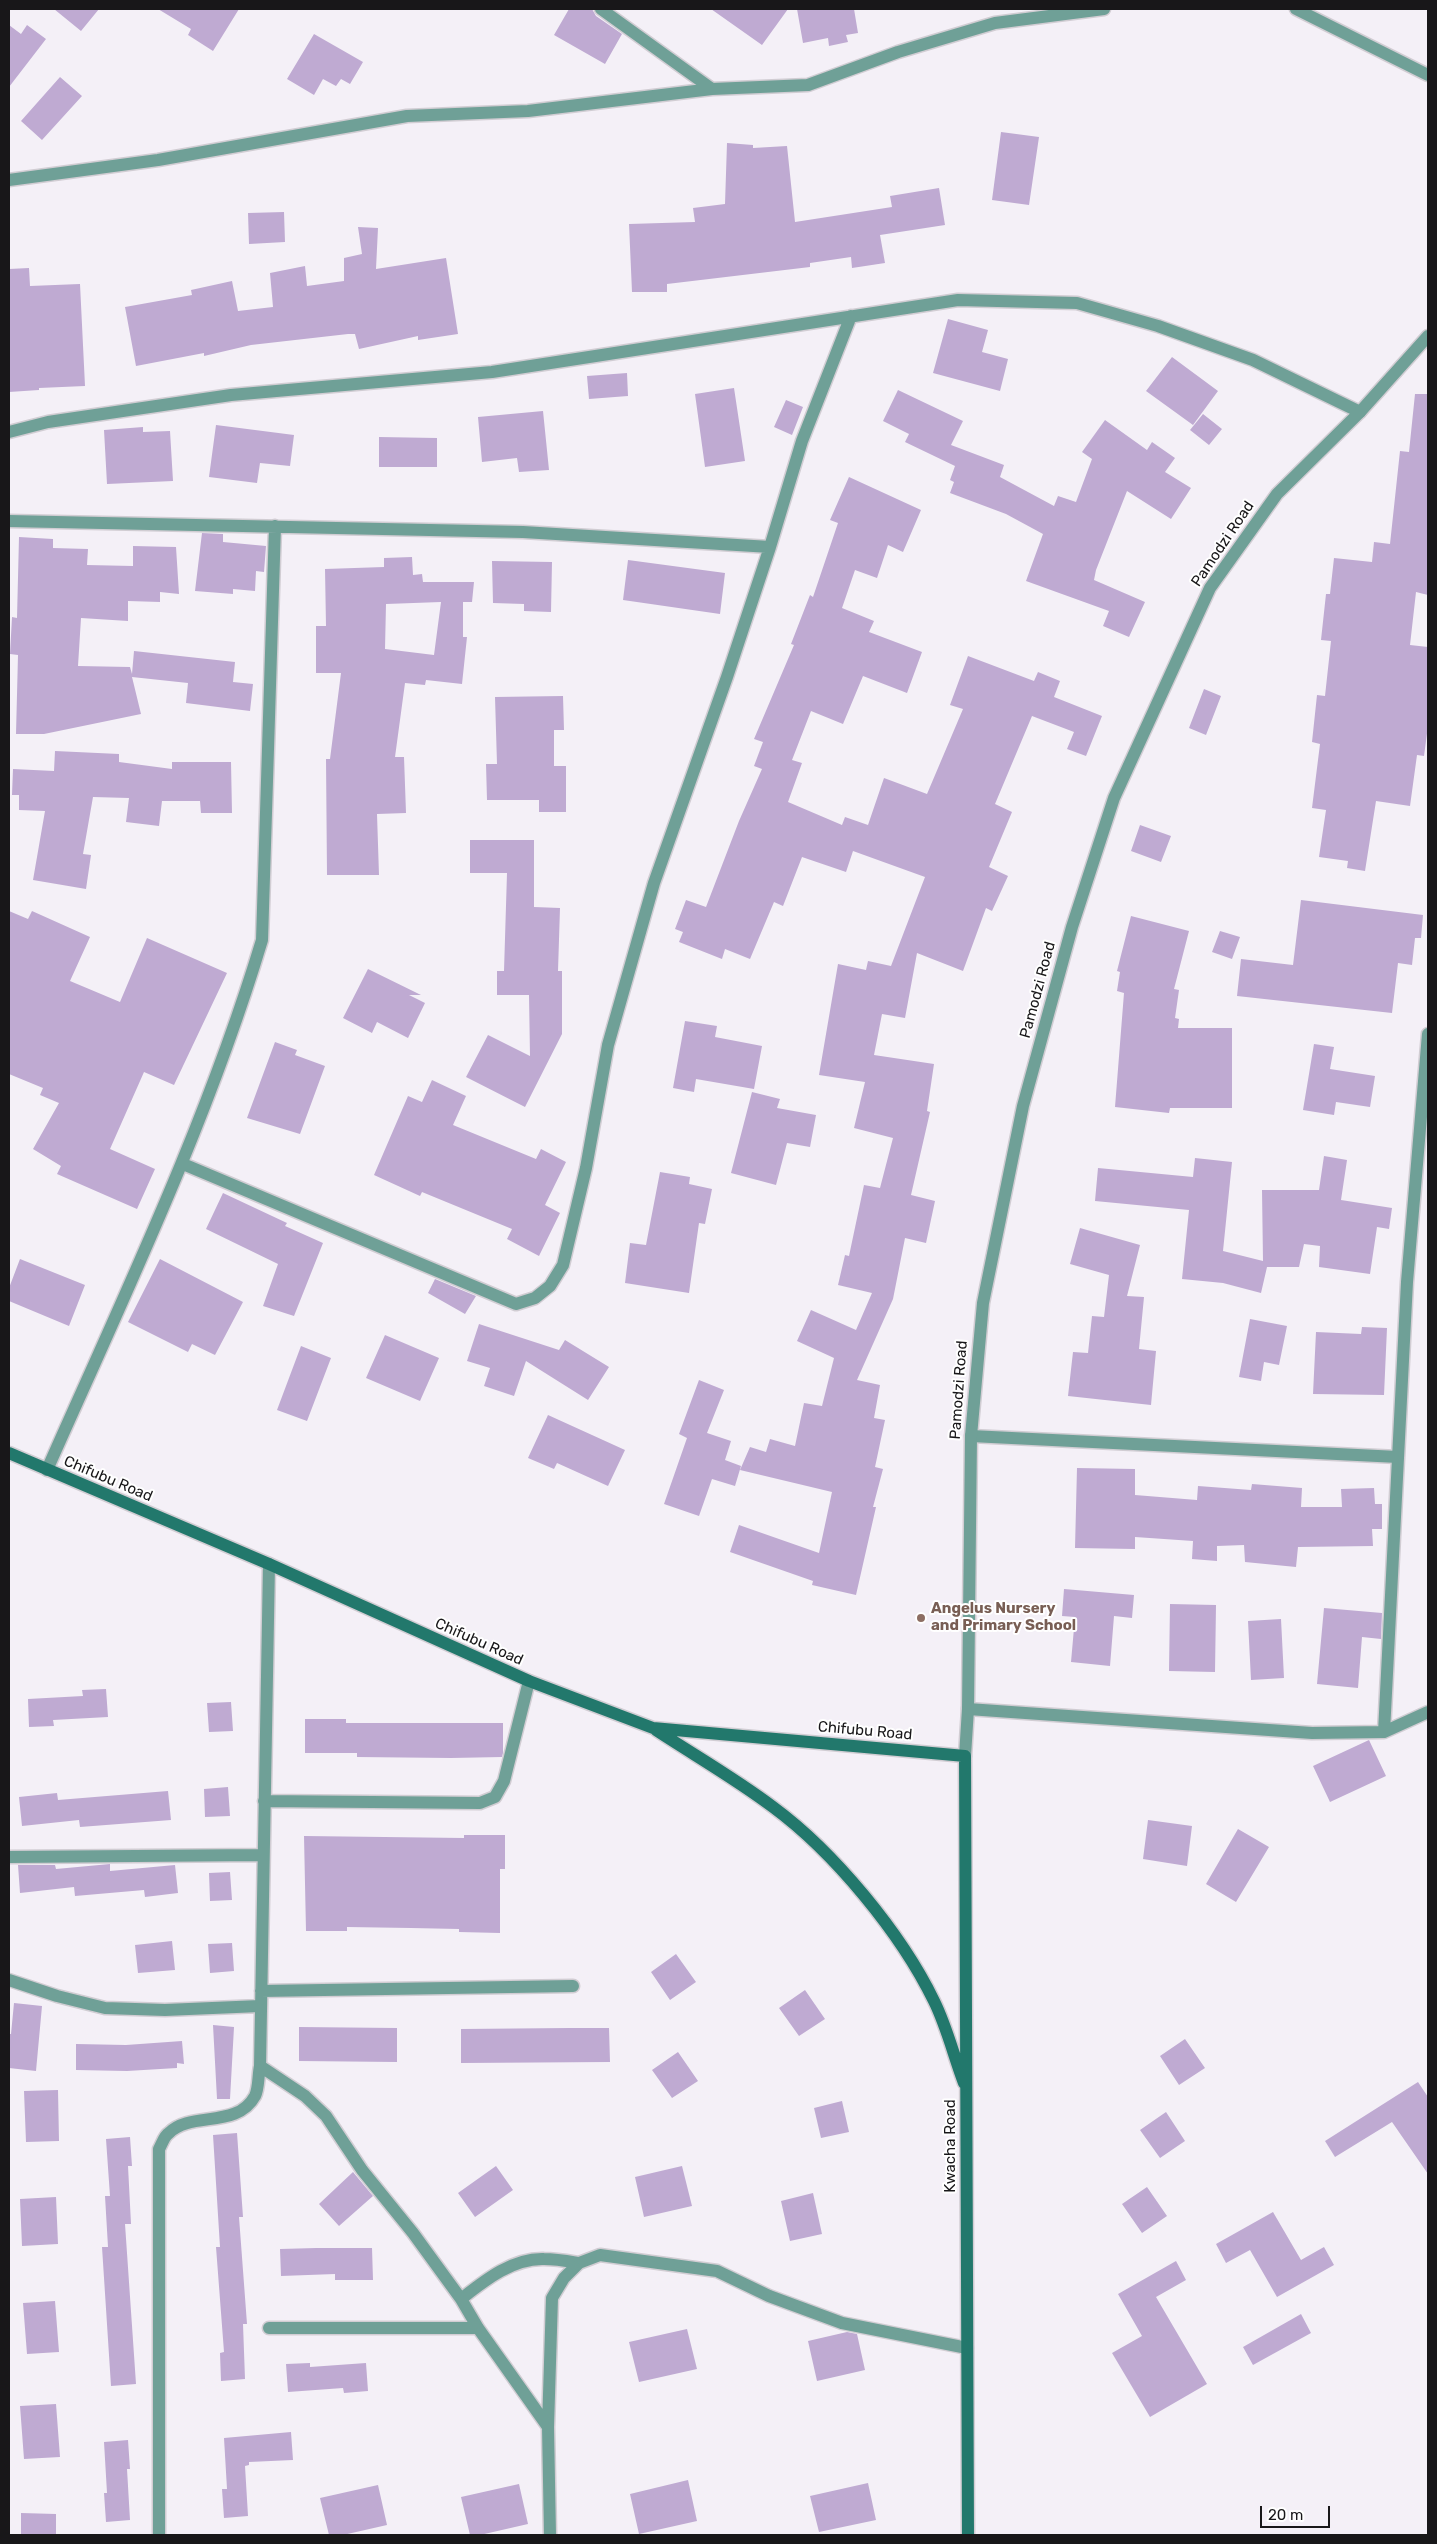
<!DOCTYPE html>
<html>
<head>
<meta charset="utf-8">
<style>
	body { margin:0 }
	#map { position:relative; width:1437px; height:2544px; overflow:hidden; background:#f4f0f7; font-family:Rubik,sans-serif }
	canvas { display:block }
	.frame { position:absolute; inset:0; border:10px solid #181719; pointer-events:none }
	.scale { position:absolute; left:1260px; top:2506px; width:70px; height:22px; box-sizing:border-box; border:2px solid #181719; border-top:0; padding-left:6px; font-size:15px; line-height:18px; white-space:nowrap; color:#181719; -webkit-text-stroke:4px #fff; paint-order:stroke }
</style>
</head>
<body>
<div id="map">
<canvas width="1437" height="2544"></canvas>
<div class="frame"></div>
<div class="scale">20 m</div>
</div>
<script>
const g = document.querySelector('canvas').getContext('2d');
g.lineJoin = 'round';
function fillPath(path, color) { g.fillStyle = color; g.fill(path, 'evenodd'); }
function strokePath(path, color, width, dash) { g.strokeStyle = color; g.lineWidth = width; g.lineCap = dash ? 'butt' : 'round'; g.setLineDash(dash || []); g.stroke(path); }
function write(font, color, halo, rows, align = 'center') {
  g.font = font + ' Rubik,sans-serif'; g.lineWidth = 4; g.setLineDash([]); g.textBaseline = 'middle'; g.strokeStyle = halo; g.fillStyle = color; for (const [text, x, y, turn = 0] of rows) {
    g.save(); g.translate(x, y); g.rotate((+turn || 0) * Math.PI / 180); g.textAlign = isNaN(turn) ? turn : align; if (halo) g.strokeText(text, 0, 0); g.fillText(text, 0, 0); g.restore();
  }
}
fillPath(new Path2D(`
	M 54,9 L 99,9 L 81,31 Z
	M 158,9 L 239,9 L 213,51 L 188,35 L 191,29 Z
	M 569,9 L 592,9 L 596,16 L 622,34 L 605,64 L 554,35 Z
	M 711,9 L 788,9 L 762,45 Z
	M 797,9 L 854,9 L 858,33 L 846,35 L 848,42 L 829,46 L 828,38 L 803,43 Z
	M 9,25 L 21,34 L 27,25 L 46,39 L 9,87 Z
	M 314,34 L 363,62 L 350,84 L 341,79 L 336,86 L 323,79 L 314,95 L 287,79 Z
	M 60,77 L 82,96 L 42,140 L 21,121 Z
	M 1001,132 L 1039,137 L 1029,205 L 992,200 Z
	M 727,143 L 753,145 L 753,148 L 787,146 L 795,222 L 892,207 L 890,196 L 939,188 L 945,225 L 880,235 L 885,263 L 852,268 L 851,257 L 810,263 L 810,267 L 667,284 L 667,292 L 632,292 L 629,224 L 695,222 L 693,208 L 725,204 Z
	M 284,212 L 285,242 L 249,244 L 248,213 Z
	M 358,227 L 378,228 L 376,269 L 446,258 L 458,334 L 418,340 L 418,336 L 359,349 L 355,334 L 348,334 L 251,345 L 204,356 L 204,353 L 136,366 L 125,307 L 192,295 L 191,290 L 232,281 L 238,311 L 273,307 L 270,273 L 305,266 L 307,286 L 344,281 L 344,258 L 362,254 Z
	M 29,268 L 30,286 L 80,284 L 85,386 L 39,388 L 39,390 L 9,392 L 9,269 Z
	M 948,319 L 988,330 L 982,352 L 1008,359 L 1000,391 L 933,373 Z
	M 1172,357 L 1218,391 L 1193,425 L 1146,391 Z
	M 627,373 L 628,396 L 589,399 L 587,376 Z
	M 734,388 L 745,461 L 705,467 L 695,394 Z
	M 898,390 L 963,421 L 951,445 L 1004,465 L 1000,477 L 1054,506 L 1058,496 L 1076,502 L 1092,459 L 1082,452 L 1105,420 L 1147,450 L 1152,442 L 1175,458 L 1165,472 L 1191,488 L 1171,519 L 1127,491 L 1096,570 L 1094,580 L 1145,602 L 1129,637 L 1103,626 L 1109,611 L 1026,581 L 1043,534 L 1006,514 L 950,493 L 954,482 L 950,480 L 955,466 L 905,442 L 909,434 L 883,421 Z
	M 1415,394 L 1428,394 L 1428,595 L 1416,592 L 1410,645 L 1428,647 L 1428,726 L 1424,756 L 1417,755 L 1410,806 L 1376,801 L 1365,871 L 1347,868 L 1348,861 L 1319,857 L 1326,810 L 1312,808 L 1320,744 L 1312,742 L 1317,695 L 1325,696 L 1331,641 L 1321,640 L 1326,594 L 1330,594 L 1334,558 L 1372,562 L 1374,542 L 1390,544 L 1400,451 L 1409,452 Z
	M 786,400 L 803,407 L 792,435 L 774,427 Z
	M 543,411 L 549,470 L 519,472 L 517,458 L 482,462 L 478,417 Z
	M 1203,414 L 1222,429 L 1209,445 L 1190,430 Z
	M 216,425 L 294,435 L 290,466 L 260,463 L 257,483 L 209,477 Z
	M 143,427 L 143,432 L 170,431 L 173,481 L 107,484 L 104,430 Z
	M 379,437 L 437,438 L 437,467 L 379,467 Z
	M 849,477 L 921,510 L 903,552 L 888,545 L 877,578 L 855,570 L 842,608 L 874,621 L 869,632 L 922,652 L 907,693 L 863,676 L 843,724 L 811,711 L 792,760 L 802,763 L 788,802 L 842,825 L 845,817 L 868,825 L 884,778 L 927,794 L 963,709 L 950,705 L 968,656 L 1034,681 L 1038,672 L 1060,681 L 1054,697 L 1102,716 L 1086,756 L 1067,749 L 1074,732 L 1032,716 L 995,804 L 1012,812 L 989,867 L 1008,876 L 992,911 L 986,908 L 963,971 L 917,953 L 905,1018 L 882,1014 L 874,1055 L 934,1064 L 927,1111 L 930,1112 L 911,1195 L 935,1201 L 926,1243 L 905,1238 L 893,1299 L 857,1380 L 880,1385 L 874,1418 L 885,1420 L 875,1467 L 883,1469 L 873,1507 L 876,1507 L 856,1595 L 812,1585 L 813,1581 L 730,1552 L 739,1525 L 819,1553 L 832,1492 L 740,1470 L 750,1447 L 766,1452 L 770,1439 L 795,1446 L 804,1403 L 822,1406 L 834,1358 L 797,1341 L 811,1310 L 856,1330 L 872,1293 L 838,1285 L 845,1255 L 849,1256 L 864,1185 L 880,1188 L 893,1138 L 854,1128 L 865,1082 L 819,1075 L 838,964 L 866,970 L 868,961 L 891,966 L 925,877 L 853,851 L 846,872 L 802,857 L 783,906 L 774,902 L 750,959 L 725,949 L 722,959 L 679,942 L 683,932 L 675,929 L 686,900 L 706,907 L 739,821 L 762,769 L 754,766 L 763,742 L 754,739 L 794,645 L 791,644 L 810,595 L 813,597 L 838,523 L 830,520 Z
	M 202,533 L 223,534 L 223,542 L 266,546 L 264,572 L 256,571 L 255,591 L 233,589 L 233,594 L 195,591 Z
	M 19,537 L 53,539 L 53,548 L 88,549 L 87,565 L 133,566 L 133,546 L 176,547 L 179,594 L 160,592 L 160,602 L 128,601 L 128,621 L 81,618 L 78,666 L 130,667 L 132,674 L 134,651 L 235,662 L 233,682 L 253,684 L 250,711 L 186,703 L 188,683 L 132,677 L 141,714 L 44,734 L 16,734 L 18,655 L 10,654 L 12,617 L 17,618 Z
	M 412,557 L 413,575 L 422,574 L 423,582 L 474,582 L 472,602 L 463,602 L 463,637 L 467,637 L 462,684 L 426,680 L 425,685 L 405,683 L 395,757 L 404,757 L 406,813 L 377,814 L 379,875 L 327,875 L 326,759 L 330,759 L 341,673 L 316,673 L 316,626 L 326,626 L 325,569 L 384,567 L 384,558 ZM 441,602 L 434,655 L 385,649 L 386,604 Z
	M 628,560 L 725,573 L 720,614 L 623,600 Z
	M 492,561 L 552,562 L 551,612 L 524,611 L 524,604 L 493,603 Z
	M 1204,689 L 1221,696 L 1206,735 L 1189,728 Z
	M 563,696 L 564,730 L 554,730 L 554,766 L 566,766 L 566,812 L 539,812 L 539,800 L 487,800 L 486,764 L 497,764 L 495,697 Z
	M 55,751 L 119,754 L 119,762 L 172,769 L 172,762 L 231,762 L 232,813 L 201,813 L 200,801 L 162,801 L 159,826 L 126,822 L 129,798 L 93,797 L 83,854 L 91,855 L 86,889 L 33,880 L 45,811 L 19,810 L 19,795 L 12,795 L 13,769 L 54,771 Z
	M 1140,825 L 1171,836 L 1161,862 L 1131,851 Z
	M 470,840 L 534,840 L 534,907 L 560,908 L 558,971 L 562,971 L 562,1034 L 525,1107 L 466,1077 L 488,1035 L 530,1056 L 529,995 L 497,995 L 497,971 L 504,971 L 507,873 L 470,873 Z
	M 1301,900 L 1423,915 L 1421,938 L 1415,938 L 1412,965 L 1398,963 L 1392,1013 L 1237,996 L 1241,959 L 1293,965 Z
	M 9,911 L 28,919 L 32,911 L 90,937 L 70,981 L 120,1002 L 147,938 L 227,973 L 174,1085 L 144,1072 L 110,1149 L 155,1169 L 137,1209 L 57,1174 L 61,1166 L 33,1149 L 59,1103 L 40,1095 L 43,1088 L 9,1074 Z
	M 1131,916 L 1189,931 L 1174,989 L 1179,990 L 1175,1018 L 1179,1019 L 1178,1028 L 1232,1028 L 1232,1108 L 1170,1108 L 1169,1113 L 1115,1107 L 1124,993 L 1117,991 L 1120,972 L 1117,971 Z
	M 1220,931 L 1240,937 L 1232,959 L 1212,952 Z
	M 368,969 L 421,995 L 409,995 L 425,1003 L 408,1038 L 377,1022 L 372,1033 L 343,1018 Z
	M 685,1021 L 717,1026 L 715,1037 L 762,1046 L 754,1089 L 696,1079 L 694,1092 L 673,1088 Z
	M 275,1042 L 297,1050 L 295,1055 L 325,1066 L 300,1134 L 247,1118 Z
	M 1314,1044 L 1334,1047 L 1330,1069 L 1375,1076 L 1370,1107 L 1336,1102 L 1334,1115 L 1303,1110 Z
	M 432,1080 L 466,1096 L 453,1125 L 536,1159 L 541,1149 L 566,1162 L 545,1205 L 560,1213 L 539,1256 L 507,1239 L 512,1229 L 422,1192 L 420,1196 L 374,1175 L 408,1096 L 422,1102 Z
	M 752,1092 L 780,1099 L 777,1108 L 816,1115 L 810,1147 L 787,1143 L 776,1185 L 731,1173 Z
	M 1324,1156 L 1347,1160 L 1341,1200 L 1392,1208 L 1389,1229 L 1377,1227 L 1370,1274 L 1319,1267 L 1320,1246 L 1304,1244 L 1299,1267 L 1267,1267 L 1261,1293 L 1223,1283 L 1182,1279 L 1189,1210 L 1095,1201 L 1098,1168 L 1193,1177 L 1195,1158 L 1232,1162 L 1223,1251 L 1263,1261 L 1262,1190 L 1319,1190 Z
	M 660,1172 L 690,1177 L 689,1184 L 712,1189 L 705,1224 L 699,1223 L 689,1293 L 625,1283 L 630,1243 L 646,1245 Z
	M 223,1193 L 287,1223 L 285,1226 L 323,1243 L 294,1316 L 263,1306 L 278,1264 L 206,1229 Z
	M 1080,1228 L 1140,1245 L 1127,1296 L 1144,1297 L 1139,1349 L 1156,1351 L 1151,1405 L 1068,1396 L 1073,1352 L 1088,1353 L 1092,1316 L 1104,1317 L 1109,1275 L 1070,1264 Z
	M 20,1259 L 85,1285 L 69,1326 L 9,1301 L 9,1288 Z
	M 160,1259 L 243,1302 L 215,1355 L 192,1344 L 188,1352 L 128,1322 Z
	M 435,1279 L 476,1296 L 465,1314 L 428,1293 Z
	M 1250,1319 L 1287,1326 L 1279,1365 L 1264,1362 L 1261,1381 L 1239,1377 Z
	M 479,1324 L 559,1350 L 565,1340 L 609,1367 L 588,1400 L 526,1361 L 514,1396 L 484,1386 L 490,1368 L 467,1361 Z
	M 1362,1327 L 1387,1328 L 1384,1395 L 1313,1394 L 1316,1332 L 1361,1334 Z
	M 385,1335 L 439,1358 L 420,1401 L 366,1378 Z
	M 301,1346 L 331,1358 L 307,1421 L 277,1410 Z
	M 699,1380 L 724,1390 L 707,1433 L 731,1441 L 725,1460 L 741,1466 L 735,1486 L 712,1479 L 699,1516 L 664,1504 L 687,1438 L 679,1434 Z
	M 548,1415 L 625,1450 L 608,1486 L 557,1463 L 554,1469 L 528,1458 Z
	M 1077,1468 L 1135,1469 L 1135,1495 L 1197,1500 L 1198,1486 L 1251,1490 L 1252,1484 L 1302,1488 L 1301,1507 L 1342,1507 L 1341,1489 L 1374,1488 L 1375,1504 L 1382,1504 L 1382,1529 L 1372,1529 L 1373,1546 L 1298,1547 L 1296,1567 L 1245,1562 L 1244,1545 L 1217,1546 L 1217,1561 L 1192,1559 L 1193,1541 L 1135,1537 L 1135,1549 L 1075,1548 Z
	M 1064,1589 L 1134,1595 L 1132,1618 L 1114,1616 L 1110,1666 L 1071,1662 L 1075,1617 L 1062,1616 Z
	M 1170,1604 L 1216,1605 L 1215,1672 L 1169,1671 Z
	M 1324,1608 L 1382,1613 L 1381,1639 L 1362,1637 L 1358,1688 L 1317,1684 Z
	M 1281,1619 L 1284,1678 L 1251,1680 L 1248,1621 Z
	M 106,1689 L 108,1717 L 53,1720 L 54,1726 L 29,1727 L 28,1699 L 83,1696 L 82,1690 Z
	M 231,1702 L 233,1731 L 209,1732 L 207,1703 Z
	M 305,1719 L 346,1719 L 346,1723 L 503,1723 L 503,1753 L 502,1757 L 451,1758 L 357,1757 L 357,1753 L 305,1753 Z
	M 1369,1740 L 1386,1776 L 1330,1802 L 1313,1766 Z
	M 228,1787 L 230,1816 L 205,1817 L 204,1789 Z
	M 168,1791 L 171,1820 L 80,1827 L 79,1820 L 22,1826 L 19,1797 L 57,1793 L 58,1800 Z
	M 1148,1820 L 1192,1826 L 1187,1866 L 1143,1859 Z
	M 1238,1829 L 1269,1847 L 1236,1902 L 1206,1884 Z
	M 464,1835 L 505,1835 L 505,1869 L 500,1869 L 500,1933 L 459,1932 L 459,1929 L 411,1928 L 347,1927 L 347,1931 L 306,1931 L 304,1836 L 464,1838 Z
	M 110,1864 L 110,1871 L 175,1865 L 178,1893 L 145,1897 L 144,1890 L 75,1896 L 74,1887 L 20,1893 L 18,1865 L 55,1865 L 56,1869 Z
	M 230,1872 L 232,1900 L 210,1901 L 209,1873 Z
	M 172,1941 L 175,1970 L 138,1973 L 135,1945 Z
	M 232,1943 L 234,1971 L 210,1973 L 208,1944 Z
	M 676,1954 L 696,1982 L 670,2000 L 651,1972 Z
	M 805,1990 L 825,2019 L 799,2036 L 779,2008 Z
	M 14,2003 L 42,2006 L 36,2071 L 9,2068 L 9,2034 L 11,2034 Z
	M 213,2025 L 234,2027 L 230,2099 L 217,2099 Z
	M 299,2027 L 397,2028 L 397,2062 L 299,2061 Z
	M 569,2028 L 609,2028 L 610,2062 L 461,2063 L 461,2029 Z
	M 1185,2039 L 1205,2068 L 1179,2085 L 1160,2056 Z
	M 182,2041 L 184,2064 L 177,2063 L 177,2068 L 127,2071 L 76,2070 L 76,2044 L 126,2045 Z
	M 678,2052 L 698,2081 L 672,2098 L 652,2070 Z
	M 1418,2082 L 1428,2097 L 1428,2174 L 1392,2122 L 1335,2157 L 1325,2141 Z
	M 58,2090 L 59,2141 L 26,2142 L 24,2091 Z
	M 842,2101 L 849,2132 L 821,2138 L 814,2108 Z
	M 1166,2112 L 1185,2141 L 1160,2158 L 1140,2130 Z
	M 237,2133 L 243,2217 L 239,2217 L 247,2324 L 243,2324 L 245,2379 L 221,2381 L 220,2353 L 224,2352 L 216,2247 L 220,2247 L 213,2135 Z
	M 130,2137 L 132,2166 L 128,2166 L 131,2224 L 125,2224 L 136,2384 L 111,2386 L 102,2247 L 108,2247 L 105,2196 L 110,2196 L 106,2139 Z
	M 496,2166 L 513,2190 L 475,2217 L 458,2193 Z
	M 682,2166 L 692,2206 L 644,2217 L 635,2177 Z
	M 353,2172 L 373,2196 L 339,2226 L 319,2204 Z
	M 1147,2187 L 1167,2216 L 1142,2233 L 1122,2204 Z
	M 813,2193 L 822,2234 L 790,2241 L 781,2201 Z
	M 56,2197 L 58,2244 L 22,2246 L 20,2199 Z
	M 1273,2212 L 1301,2260 L 1324,2247 L 1334,2265 L 1277,2297 L 1250,2250 L 1226,2263 L 1216,2244 Z
	M 316,2248 L 372,2248 L 373,2280 L 335,2280 L 335,2274 L 281,2276 L 280,2249 Z
	M 1176,2261 L 1186,2280 L 1156,2297 L 1207,2384 L 1150,2417 L 1112,2353 L 1142,2336 L 1118,2294 Z
	M 55,2301 L 59,2352 L 27,2354 L 23,2303 Z
	M 1301,2314 L 1311,2333 L 1253,2365 L 1243,2347 Z
	M 687,2329 L 697,2369 L 639,2382 L 629,2342 Z
	M 847,2332 L 857,2334 L 865,2370 L 817,2381 L 808,2341 Z
	M 310,2363 L 310,2367 L 366,2363 L 368,2391 L 344,2393 L 343,2388 L 288,2392 L 286,2364 Z
	M 56,2404 L 60,2457 L 24,2459 L 20,2406 Z
	M 291,2432 L 293,2460 L 249,2462 L 249,2465 L 245,2466 L 248,2516 L 224,2518 L 222,2489 L 227,2489 L 224,2438 Z
	M 128,2440 L 130,2469 L 127,2469 L 130,2520 L 106,2522 L 104,2493 L 107,2493 L 104,2442 Z
	M 688,2480 L 697,2521 L 639,2534 L 630,2494 Z
	M 868,2483 L 876,2520 L 819,2532 L 810,2496 Z
	M 519,2484 L 528,2524 L 480,2535 L 470,2535 L 461,2497 Z
	M 378,2485 L 387,2525 L 343,2535 L 329,2535 L 320,2498 Z
	M 21,2513 L 56,2514 L 56,2535 L 21,2535 Z`), '#bfaad2');
const minor = new Path2D(`
	M 601,9 L 712,89
	M 1296,9 L 1428,75
	M 9,180 L 158,160 L 407,116 L 528,111 L 712,89 L 808,85 L 898,52 L 995,23 L 1104,9
	M 9,432 L 48,422 L 231,395 L 492,372 L 958,300 L 1077,303 L 1158,326 L 1253,360 L 1360,412
	M 9,521 L 523,532 L 770,547 L 802,441 L 851,316
	M 183,1164 L 516,1304 L 535,1298 L 550,1286 L 563,1265 L 586,1168 L 608,1045 L 654,883 L 727,677 L 770,547
	M 971,1436 L 1398,1457
	M 47,1470 C 124,1296 207,1123 262,940 L 275,526
	M 968,1709 L 1312,1733 L 1384,1732 L 1407,1282 L 1428,1034
	M 1384,1732 L 1428,1712
	M 264,1801 L 480,1803 L 495,1797 L 504,1781 L 529,1681
	M 9,1857 L 262,1855
	M 9,1980 L 57,1996 L 105,2008 L 165,2010 L 260,2006
	M 261,1991 L 573,1986
	M 260,2066 L 305,2096 L 326,2116 L 362,2170 L 413,2233 L 461,2299 L 478,2328 L 548,2427 L 550,2535
	M 461,2299 C 484,2281 512,2258 544,2259 C 556,2259 567,2261 579,2263
	M 269,2328 L 478,2328
	M 548,2427 L 552,2298 L 564,2278 L 579,2263 L 600,2255 L 717,2271 L 769,2296 L 842,2323 L 967,2348
	M 159,2535 L 159,2149 C 162,2144 164,2136 169,2133 C 191,2111 237,2129 255,2096 C 259,2088 258,2075 260,2066 L 269,1564`);
const tertiary = new Path2D(`
	M 965,1756 L 968,1709 L 971,1436 L 983,1303 L 1023,1106 L 1072,927 L 1114,798 L 1210,588 L 1277,494 L 1360,412 L 1428,336`);
const secondary = new Path2D(`
	M 9,1453 L 269,1564 L 529,1681 L 653,1728 L 965,1756 L 968,2535
	M 656,1730 C 694,1755 736,1779 773,1807 C 834,1852 901,1933 934,2001 C 947,2027 954,2057 964,2083`);
strokePath(minor, '#d1cdd3', 15);
strokePath(tertiary, '#d1cdd3', 15);
strokePath(secondary, '#d1cdd3', 15);
strokePath(minor, '#6fa097', 12);
strokePath(tertiary, '#6fa097', 12);
strokePath(secondary, '#22786c', 12);
for (const [x, y, r, color] of [
	[921,1618,5,"#8d6e63"]
]) { const dot = new Path2D(); dot.arc(x, y, r, 0, 2 * Math.PI); g.fillStyle = color; g.fill(dot); strokePath(dot, '#fff', 2); }
write('15px', '#181719', '#fff', [
	["Pamodzi Road",1223,544,-56],
	["Pamodzi Road",1038,990,-75],
	["Pamodzi Road",959,1390,-86],
	["Chifubu Road",108,1479,23],
	["Chifubu Road",479,1642,24],
	["Chifubu Road",865,1731,5],
	["Kwacha Road",951,2146,-90]
]);
write('bold 15px', '#785e54', '#fff', [
	["Angelus Nursery",931,1609],
	["and Primary School",931,1626]
], 'left');
</script>
</body>
</html>
